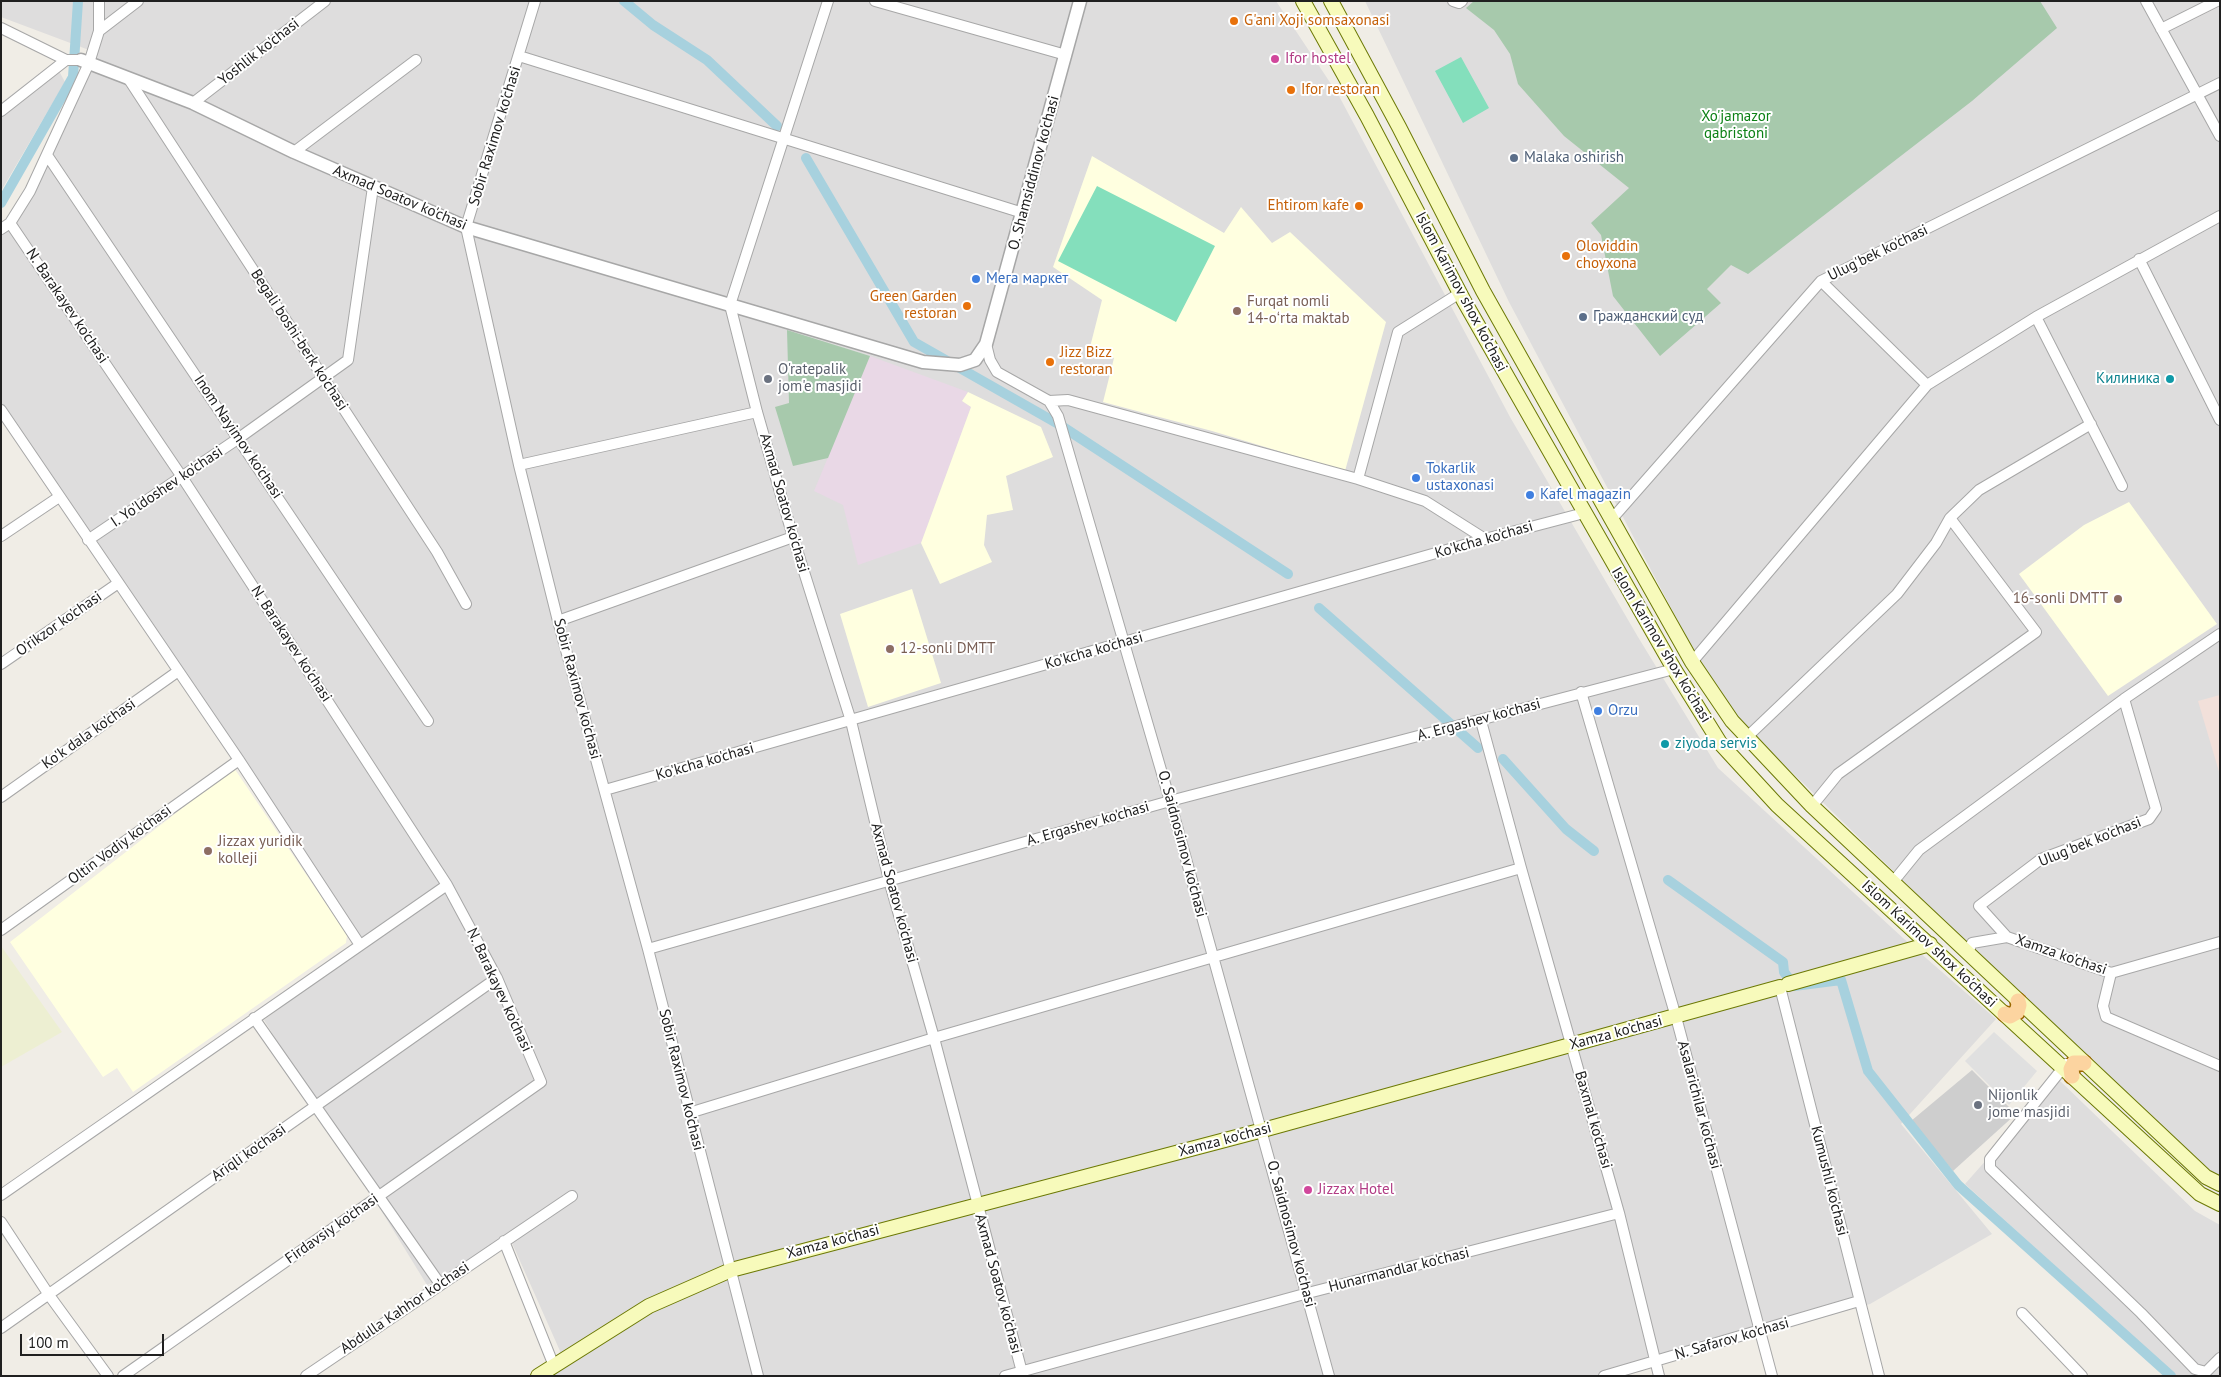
<!DOCTYPE html>
<html>
<head>
<meta charset="utf-8">
<style>
	body { margin:0 }
	#map { position:relative; width:2221px; height:1377px; overflow:hidden; background:#f0ede6; font-family:"PT Sans",sans-serif }
	canvas { display:block }
	.frame { position:absolute; inset:0; border:2px solid #202020; pointer-events:none }
	.scale { position:absolute; left:20px; top:1334px; width:144px; height:22px; box-sizing:border-box; border:2px solid #202020; border-top:0; padding-left:6px; font-size:15px; line-height:18px; white-space:nowrap; color:#202020; -webkit-text-stroke:4px #fff; paint-order:stroke }
</style>
</head>
<body>
<div id="map">
<canvas width="2221" height="1377"></canvas>
<div class="frame"></div>
<div class="scale">100 m</div>
</div>
<script>
const g = document.querySelector('canvas').getContext('2d');
g.lineJoin = 'round';
function fillPath(path, color) { g.fillStyle = color; g.fill(path, 'evenodd'); }
function strokePath(path, color, width, dash) { g.strokeStyle = color; g.lineWidth = width; g.lineCap = dash ? 'butt' : 'round'; g.setLineDash(dash || []); g.stroke(path); }
function write(font, color, halo, rows, align = 'center') {
  g.font = font + ' "PT Sans",sans-serif'; g.lineWidth = 4; g.setLineDash([]); g.textBaseline = 'middle'; g.strokeStyle = halo; g.fillStyle = color; for (const [text, x, y, turn = 0] of rows) {
    g.save(); g.translate(x, y); g.rotate((+turn || 0) * Math.PI / 180); g.textAlign = isNaN(turn) ? turn : align; if (halo) g.strokeText(text, 0, 0); g.fillText(text, 0, 0); g.restore();
  }
}
fillPath(new Path2D(`
	M 1,1 L 1276,1 L 1339,96 L 1510,417 L 1638,637 L 1718,768 L 1903,938 L 1996,1019 L 1901,1124 L 1992,1234 L 1870,1304 L 1621,1376 L 553,1376 L 560,1351 L 512,1243 L 427,1285 L 264,1020 L 365,945 L 1,403 L 1,230 L 22,214 L 92,69 L 97,53 L 1,17 Z
	M 1365,1 L 2220,1 L 2220,1179 L 2085,1058 L 1722,704 L 1509,302 Z
	M 54,62 L 65,82 L 1,191 L 1,103 Z
	M 2058,1079 L 2195,1211 L 2220,1225 L 2220,1376 L 2176,1376 L 1965,1184 Z`), '#dedddd');
fillPath(new Path2D(`
	M 870,356 L 968,392 L 962,401 L 971,407 L 921,543 L 858,565 L 843,505 L 814,491 Z`), '#e9d8e6');
fillPath(new Path2D(`
	M 1092,156 L 1224,233 L 1241,207 L 1272,243 L 1290,232 L 1386,322 L 1345,471 L 1212,431 L 1103,402 L 1114,358 L 1089,351 L 1102,300 L 1053,267 Z
	M 968,392 L 1041,427 L 1053,457 L 1006,476 L 1013,510 L 987,515 L 984,545 L 992,562 L 940,584 L 921,543 L 971,407 L 962,401 Z
	M 2129,502 L 2217,624 L 2108,696 L 2019,574 L 2084,525 Z
	M 912,589 L 941,683 L 868,707 L 840,614 Z
	M 234,768 L 347,935 L 346,943 L 133,1092 L 117,1068 L 103,1077 L 10,942 Z`), '#ffffe0');
fillPath(new Path2D(`
	M 1972,1070 L 2016,1114 L 1953,1171 L 1911,1121 Z`), '#cecece');
fillPath(new Path2D(`
	M 2220,695 L 2220,775 L 2198,701 Z`), '#f2e0da');
fillPath(new Path2D(`
	M 1,946 L 62,1032 L 1,1067 Z`), '#edefd2');
fillPath(new Path2D(`
	M 1474,1 L 2040,1 L 2057,28 L 1972,101 L 1748,274 L 1731,265 L 1707,289 L 1721,303 L 1660,356 L 1613,296 L 1601,235 L 1591,223 L 1629,188 L 1564,136 L 1518,84 L 1510,54 L 1494,30 L 1466,8 Z
	M 787,330 L 870,356 L 828,458 L 793,466 L 775,407 L 789,403 Z`), '#a7c9ac');
fillPath(new Path2D(`
	M 1461,57 L 1489,108 L 1463,123 L 1435,71 Z
	M 1097,186 L 1215,246 L 1176,322 L 1058,261 Z`), '#84dfbc');
fillPath(new Path2D(`
	M 1994,1032 L 2037,1071 L 2009,1105 L 1965,1061 Z`), '#e0e0e0');
strokePath(new Path2D(`
	M 624,1 L 653,25 L 707,60 L 777,126
	M 806,158 L 914,342 L 1060,425 L 1288,574
	M 1,203 L 73,77 L 78,1
	M 1319,608 L 1478,748
	M 1503,759 L 1566,829 L 1594,851
	M 1668,880 L 1783,962 L 1784,972 L 1794,986 L 1841,980 L 1868,1071 L 1958,1185 L 2171,1376`), '#a7d1de', 10);
const minor = new Path2D(`
	M 535,1 L 466,227 L 519,465 L 558,621 L 648,949 L 758,1376
	M 828,1 L 730,305 L 757,412 L 793,537 L 851,721 L 889,880 L 934,1038 L 1023,1376
	M 875,1 L 1066,55
	M 1453,1 L 1459,3 L 1462,1
	M 2146,1 L 2220,136
	M 1,28 L 66,60 L 81,60
	M 2161,29 L 2217,1
	M 99,31 L 138,1
	M 519,56 L 1023,213
	M 128,78 L 437,552 L 466,604
	M 193,103 L 325,1
	M 1,111 L 66,60
	M 294,152 L 416,60
	M 47,155 L 428,721
	M 10,223 L 182,477 L 447,885 L 497,978 L 541,1082 L 123,1376
	M 1,229 L 10,223 L 30,191 L 89,63 L 99,31 L 99,1
	M 2139,259 L 2220,420
	M 1821,281 L 1927,385
	M 2036,317 L 2122,486
	M 986,344 L 990,360 L 997,372 L 1049,401 L 1058,416 L 1170,801 L 1329,1376
	M 1049,401 L 1068,400 L 1358,479 L 1425,501 L 1485,539
	M 1,410 L 239,760 L 360,945
	M 519,465 L 757,412
	M 1358,479 L 1398,332 L 1460,293
	M 1611,520 L 1821,281 L 2220,83
	M 1,536 L 59,497
	M 88,540 L 239,438 L 348,360 L 373,187
	M 558,621 L 793,537
	M 1692,662 L 1927,385 L 2036,317 L 2220,216
	M 1,664 L 117,584
	M 1581,692 L 1676,1017 L 1772,1376
	M 1481,721 L 1521,868 L 1619,1213 L 1659,1376
	M 1746,738 L 1897,594 L 1936,543 L 1950,518 L 1979,490 L 2091,424
	M 605,790 L 1485,539 L 1584,513
	M 1,797 L 177,672
	M 1812,806 L 1838,774 L 2036,632 L 1950,518
	M 1893,882 L 1919,850 L 2124,699 L 2220,634
	M 1,930 L 239,760
	M 2007,937 L 1979,906 L 2041,859 L 2149,819 L 2156,809 L 2124,699
	M 648,949 L 1170,801 L 1674,669
	M 1971,956 L 1969,950 L 1972,943 L 2007,937 L 2111,973 L 2220,942
	M 2111,973 L 2103,1006 L 2106,1017 L 2220,1066
	M 1780,987 L 1879,1376
	M 254,1018 L 440,1284
	M 2066,1064 L 1990,1159 L 1990,1168 L 2141,1313 L 2195,1369 L 2206,1372 L 2220,1358
	M 689,1113 L 934,1038 L 1521,868
	M 1,1195 L 447,885
	M 1,1222 L 49,1295 L 108,1376
	M 504,1241 L 554,1366
	M 2022,1313 L 2082,1376
	M 1,1328 L 497,978
	M 306,1376 L 572,1196
	M 1005,1376 L 1308,1293 L 1619,1213
	M 1604,1376 L 1859,1301`);
const tertiary = new Path2D(`
	M 81,60 L 193,103 L 294,152 L 466,227 L 923,362 L 960,365 L 975,360 L 986,344 L 1080,1`);
const secondary = new Path2D(`
	M 1303,1 L 1367,116 L 1464,301 L 1674,669 L 1720,743 L 1777,805 L 2200,1194 L 2220,1204
	M 1331,1 L 1399,127 L 1483,291 L 1692,662 L 1732,721 L 1812,806 L 2206,1177 L 2220,1184
	M 1788,984 L 1930,944
	M 538,1376 L 649,1306 L 731,1270 L 1263,1130 L 1780,987`);
const primary = new Path2D(`
	M 2005,1014 L 2010,1016 L 2017,1012 L 2019,1005 L 2018,1001
	M 2072,1076 L 2071,1069 L 2074,1063 L 2084,1063`);
strokePath(minor, '#a7a7a7', 12);
strokePath(tertiary, '#a7a7a7', 15);
strokePath(secondary, '#6c7905', 16);
strokePath(primary, '#9b6800', 18);
strokePath(minor, '#fff', 10);
strokePath(tertiary, '#fff', 12);
strokePath(secondary, '#f7fabb', 14);
strokePath(primary, '#fcd4a0', 15);
for (const [x, y, r, color] of [
	[1234,21,5,"#e8710a"],
	[1275,59,5,"#d1479c"],
	[1291,90,5,"#e8710a"],
	[1514,158,5,"#5c6f8a"],
	[1359,206,5,"#e8710a"],
	[1566,256,5,"#e8710a"],
	[976,279,5,"#3f7fe0"],
	[967,306,5,"#e8710a"],
	[1237,311,5,"#8d6e63"],
	[1583,317,5,"#5c6f8a"],
	[1050,362,5,"#e8710a"],
	[768,379,5,"#6b7280"],
	[2170,379,5,"#0f9aa8"],
	[1416,478,5,"#3f7fe0"],
	[1530,495,5,"#3f7fe0"],
	[2118,599,5,"#8d6e63"],
	[890,649,5,"#8d6e63"],
	[1598,711,5,"#3f7fe0"],
	[1665,744,5,"#0f9aa8"],
	[208,851,5,"#8d6e63"],
	[1978,1105,5,"#6b7280"],
	[1308,1190,5,"#d1479c"]
]) { const dot = new Path2D(); dot.arc(x, y, r, 0, 2 * Math.PI); g.fillStyle = color; g.fill(dot); strokePath(dot, '#fff', 2); }
write('15px', '#c56008', '#fff', [
	["G'ani Xoji somsaxonasi",1244,21],
	["Ifor restoran",1301,90],
	["Ehtirom kafe",1349,206,"right"],
	["Oloviddin",1576,247],
	["choyxona",1576,264],
	["Green Garden",957,297,"right"],
	["restoran",957,314,"right"],
	["Jizz Bizz",1060,353],
	["restoran",1060,370]
], 'left');
write('15px', '#202020', '#fff', [
	["Yoshlik ko'chasi",259,52,-38],
	["Sobir Raximov ko'chasi",495,136,-73],
	["O. Shamsiddinov ko'chasi",1034,173,-75],
	["Axmad Soatov ko'chasi",400,198,23],
	["Ulug'bek ko'chasi",1878,253,-26],
	["Islom Karimov shox ko'chasi",1461,292,62],
	["N. Barakayev ko'chasi",67,306,56],
	["Begali boshi-berk ko'chasi",299,340,57],
	["Inom Nayimov ko'chasi",238,437,56],
	["I. Yo'ldoshev ko'chasi",167,487,-34],
	["Axmad Soatov ko'chasi",784,503,74],
	["Ko'kcha ko'chasi",1484,540,-16],
	["O'rikzor ko'chasi",59,624,-35],
	["N. Barakayev ko'chasi",291,644,57],
	["Islom Karimov shox ko'chasi",1661,645,59],
	["Ko'kcha ko'chasi",1094,651,-16],
	["Sobir Raximov ko'chasi",577,689,75],
	["A. Ergashev ko'chasi",1479,720,-15],
	["Ko'k dala ko'chasi",89,734,-35],
	["Ko'kcha ko'chasi",705,762,-16],
	["A. Ergashev ko'chasi",1088,824,-16],
	["Ulug'bek ko'chasi",2090,842,-22],
	["O. Saidnosimov ko'chasi",1182,844,75],
	["Oltin Vodiy ko'chasi",120,845,-36],
	["Axmad Soatov ko'chasi",894,893,75],
	["Islom Karimov shox ko'chasi",1929,944,43],
	["Xamza ko'chasi",2061,955,19],
	["N. Barakayev ko'chasi",499,990,65],
	["Xamza ko'chasi",1616,1033,-15],
	["Sobir Raximov ko'chasi",681,1080,76],
	["Asalarichilar ko'chasi",1699,1105,75],
	["Baxmal ko'chasi",1593,1120,74],
	["Xamza ko'chasi",1225,1140,-15],
	["Ariqli ko'chasi",249,1153,-35],
	["Kumushli ko'chasi",1829,1181,76],
	["Firdavsiy ko'chasi",332,1229,-35],
	["O. Saidnosimov ko'chasi",1291,1234,75],
	["Xamza ko'chasi",833,1242,-15],
	["Hunarmandlar ko'chasi",1399,1270,-14],
	["Axmad Soatov ko'chasi",998,1284,75],
	["Abdulla Kahhor ko'chasi",405,1308,-34],
	["N. Safarov ko'chasi",1732,1339,-16]
]);
write('15px', '#b23c85', '#fff', [
	["Ifor hostel",1285,59],
	["Jizzax Hotel",1318,1190]
], 'left');
write('15px', '#0c8015', '#fff', [
	["Xo'jamazor",1736,117],
	["qabristoni",1736,134]
]);
write('15px', '#4e5e75', '#fff', [
	["Malaka oshirish",1524,158],
	["Гражданский суд",1593,317]
], 'left');
write('15px', '#366cbe', '#fff', [
	["Мега маркет",986,279],
	["Tokarlik",1426,469],
	["ustaxonasi",1426,486],
	["Kafel magazin",1540,495],
	["Orzu",1608,711]
], 'left');
write('15px', '#785e54', '#fff', [
	["Furqat nomli",1247,302],
	["14-oʻrta maktab",1247,319],
	["16-sonli DMTT",2108,599,"right"],
	["12-sonli DMTT",900,649],
	["Jizzax yuridik",218,842],
	["kolleji",218,859]
], 'left');
write('15px', '#5b616d', '#fff', [
	["O'ratepalik",778,370],
	["jom'e masjidi",778,387],
	["Nijonlik",1988,1096],
	["jome masjidi",1988,1113]
], 'left');
write('15px', '#0d838f', '#fff', [
	["Килиника",2160,379],
	["ziyoda servis",1675,744,"left"]
], 'right');
</script>
</body>
</html>
